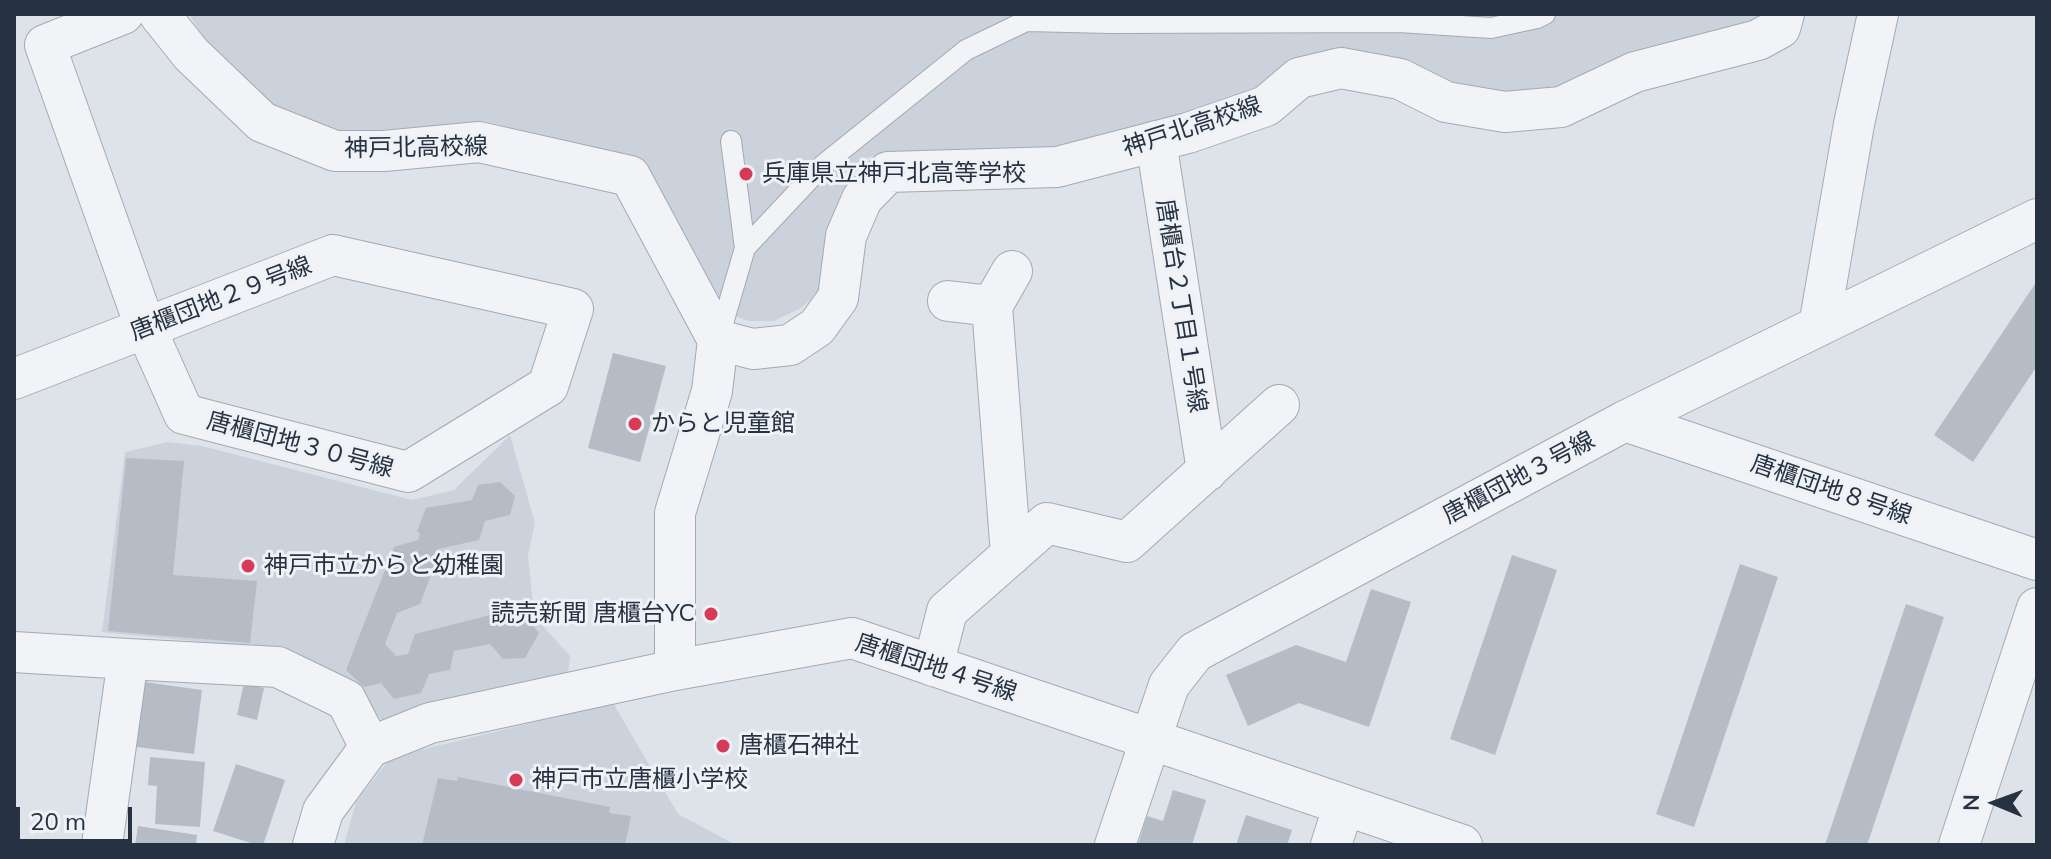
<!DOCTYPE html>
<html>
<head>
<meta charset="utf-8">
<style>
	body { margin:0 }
	#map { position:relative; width:2051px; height:859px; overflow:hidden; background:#dee3e9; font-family:Mulish,sans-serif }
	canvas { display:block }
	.frame { position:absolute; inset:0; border:16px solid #263141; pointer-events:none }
	.north { position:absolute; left:1955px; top:763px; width:80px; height:80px; -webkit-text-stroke:6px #eef2f6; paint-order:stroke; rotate:271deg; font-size:22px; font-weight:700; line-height:32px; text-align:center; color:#263141 }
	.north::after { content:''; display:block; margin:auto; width:28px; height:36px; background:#263141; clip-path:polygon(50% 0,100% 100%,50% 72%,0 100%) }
	.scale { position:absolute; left:16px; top:807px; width:116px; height:36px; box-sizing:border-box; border:4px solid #263141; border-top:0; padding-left:10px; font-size:24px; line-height:28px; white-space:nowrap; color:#263141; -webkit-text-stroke:6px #eef2f6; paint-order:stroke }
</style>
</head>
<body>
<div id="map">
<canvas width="2051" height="859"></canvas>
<div class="frame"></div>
<div class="north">N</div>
<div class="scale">20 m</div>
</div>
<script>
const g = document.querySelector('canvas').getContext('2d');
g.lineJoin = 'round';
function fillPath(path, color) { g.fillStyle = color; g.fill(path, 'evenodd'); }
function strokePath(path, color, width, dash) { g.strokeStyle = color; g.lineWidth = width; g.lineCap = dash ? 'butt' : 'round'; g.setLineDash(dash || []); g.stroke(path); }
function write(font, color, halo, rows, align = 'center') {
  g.font = font + ' Mulish,"Noto Sans JP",sans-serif'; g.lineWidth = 6; g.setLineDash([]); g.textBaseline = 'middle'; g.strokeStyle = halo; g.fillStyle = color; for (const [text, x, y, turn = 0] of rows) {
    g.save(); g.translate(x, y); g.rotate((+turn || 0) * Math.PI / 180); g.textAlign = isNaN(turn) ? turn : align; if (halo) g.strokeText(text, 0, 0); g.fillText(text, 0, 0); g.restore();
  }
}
fillPath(new Path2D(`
	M 189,14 L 1777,14 L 1509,106 L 1384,69 L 1246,107 L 1030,159 L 895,151 L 863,159 L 844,189 L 828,238 L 824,281 L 815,296 L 801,308 L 774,321 L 749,321 L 718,310 L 625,155 L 484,121 L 344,139 L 277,111 L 234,76 L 200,33 Z
	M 510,435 L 535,523 L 528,555 L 534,616 L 570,656 L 567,681 L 384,724 L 359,690 L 274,649 L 102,632 L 125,452 L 168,442 L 202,446 L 412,500 L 454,490 Z
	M 613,703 L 678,814 L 736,845 L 344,845 L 356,802 L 391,757 Z`), '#ccd2db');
fillPath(new Path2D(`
	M 2037,281 L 2037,366 L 1973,462 L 1934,435 Z
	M 613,353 L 666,366 L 640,462 L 588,448 Z
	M 126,458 L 184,461 L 173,575 L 257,581 L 250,643 L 108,631 Z
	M 500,482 L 515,496 L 510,515 L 485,521 L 479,540 L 438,549 L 434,558 L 436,562 L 420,604 L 397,613 L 385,644 L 396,656 L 408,654 L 415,634 L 518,608 L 539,633 L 525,658 L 503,659 L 490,644 L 454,651 L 450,670 L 429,674 L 421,693 L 394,699 L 381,683 L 364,687 L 346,670 L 394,547 L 418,540 L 420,534 L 417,531 L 426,508 L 472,500 L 478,485 Z
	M 1512,555 L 1557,570 L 1495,755 L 1450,739 Z
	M 1740,564 L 1778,577 L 1694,827 L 1656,814 Z
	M 1371,589 L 1411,602 L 1369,727 L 1299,703 L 1248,726 L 1226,675 L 1296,645 L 1346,662 Z
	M 1906,604 L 1944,617 L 1867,845 L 1825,845 Z
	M 137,681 L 202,690 L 194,754 L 129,746 Z
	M 244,683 L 264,688 L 257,720 L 237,715 Z
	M 150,757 L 205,762 L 200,827 L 155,824 L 157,786 L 148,785 Z
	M 236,764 L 285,780 L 263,845 L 257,845 L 213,831 Z
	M 458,777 L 610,807 L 609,813 L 631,816 L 625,845 L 422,845 L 438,778 L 457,781 Z
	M 1173,790 L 1206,800 L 1192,845 L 1138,845 L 1147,816 L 1163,821 Z
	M 1246,815 L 1292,830 L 1287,845 L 1236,845 Z
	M 138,826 L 197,835 L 196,845 L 135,845 Z`), '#b5bcc6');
const service = new Path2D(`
	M 731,141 L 745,248
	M 719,337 L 745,248 L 823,165 L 966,50 L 1026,21 L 1111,23 L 1399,22 L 1491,28 L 1537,18 L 1545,14`);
const minor = new Path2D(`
	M 159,14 L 191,54 L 262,122 L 335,151 L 384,151 L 479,142 L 630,176 L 718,340
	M 45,45 L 123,14
	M 1156,141 L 1207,471
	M 948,301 L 992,306 L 1012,271
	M 992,306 L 1011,555
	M 1819,326 L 1854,124 L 1878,14
	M 14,379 L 333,255 L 573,309 L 548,386 L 408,472 L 184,414 L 146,329 L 45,45
	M 1625,421 L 2037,560
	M 14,652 L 128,659
	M 933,666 L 947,611 L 1047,523 L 1127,542 L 1279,405
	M 675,670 L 675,513 L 712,391 L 718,340 L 753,349 L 790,345 L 817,327 L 838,298 L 846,236 L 862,199 L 888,172 L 1057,167 L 1188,133 L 1266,106 L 1299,78 L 1341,68 L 1400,79 L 1446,102 L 1505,112 L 1561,107 L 1635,72 L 1758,40 L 1780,28 L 1784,14
	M 102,845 L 128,659 L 278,667 L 346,700 L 370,747
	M 313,845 L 323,811 L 370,747 L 430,723 L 675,670 L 852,638 L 1462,845
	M 1115,845 L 1169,685 L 1195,652 L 1625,421 L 2037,219
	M 1331,845 L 1344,805
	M 1959,845 L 2037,608`);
strokePath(service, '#a3aab3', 22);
strokePath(minor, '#a3aab3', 42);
strokePath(service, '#f1f3f7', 20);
strokePath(minor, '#f1f3f7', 40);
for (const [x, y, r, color] of [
	[746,174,8,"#d73a57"],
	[635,424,8,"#d73a57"],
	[248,566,8,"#d73a57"],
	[711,614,8,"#d73a57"],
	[723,746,8,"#d73a57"],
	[516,780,8,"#d73a57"]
]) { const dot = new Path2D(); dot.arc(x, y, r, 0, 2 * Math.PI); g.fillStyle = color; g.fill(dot); strokePath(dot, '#eef2f6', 3); }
write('24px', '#263141', '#eef2f6', [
	["神戸北高校線",1192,127,-18],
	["神戸北高校線",416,148,-1],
	["唐櫃団地２９号線",221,299,-21],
	["唐櫃台２丁目１号線",1181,306,81],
	["唐櫃団地３０号線",300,445,15],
	["唐櫃団地３号線",1519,478,-28],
	["唐櫃団地８号線",1831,490,19],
	["唐櫃団地４号線",936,668,18]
]);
write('24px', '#263141', '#eef2f6', [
	["兵庫県立神戸北高等学校",762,174],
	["からと児童館",651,424],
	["神戸市立からと幼稚園",264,566],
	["読売新聞 唐櫃台YC",695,614,"right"],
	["唐櫃石神社",739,746],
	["神戸市立唐櫃小学校",532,780]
], 'left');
</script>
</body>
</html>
